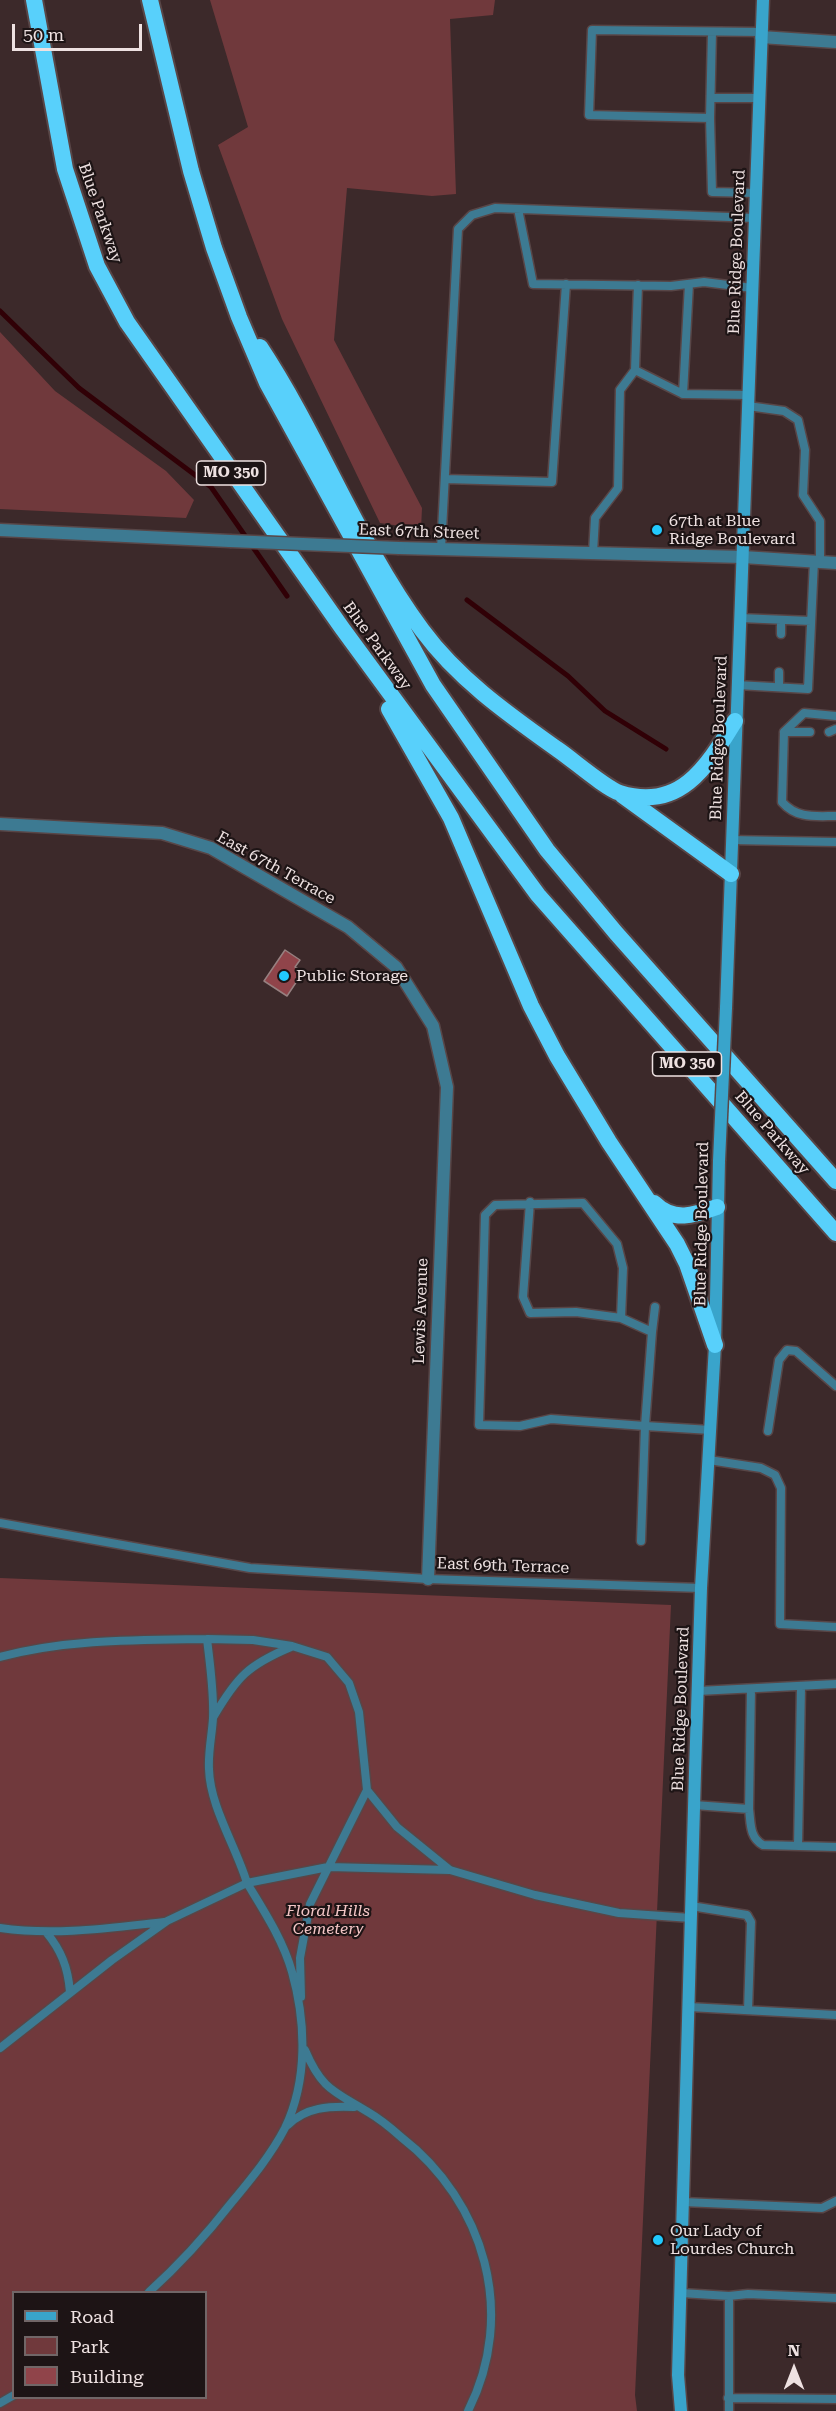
<!DOCTYPE html>
<html>
<head>
<meta charset="utf-8">
<style>
	body { margin:0 }
	#map { position:relative; width:836px; height:2411px; overflow:hidden; background:#3c292a; font-family:"Roboto Serif",serif }
	canvas { display:block }
	.legend { position:absolute; left:12px; top:2291px; width:195px; height:108px; box-sizing:border-box; background:#1d1415; border:2px solid #716667; margin:0; padding:8px 10px; list-style:none; font-size:18px; color:#eee1e1 }
	.legend li { display:flex; align-items:center; gap:12px; height:30px }
	.legend b { width:30px; border:2px solid #716667 }
	.north { position:absolute; left:764px; top:2339px; width:60px; height:60px; -webkit-text-stroke:4px #1d1415; paint-order:stroke; rotate:0deg; font-size:16px; font-weight:700; line-height:24px; text-align:center; color:#eee1e1 }
	.north::after { content:''; display:block; margin:auto; width:21px; height:27px; background:#eee1e1; clip-path:polygon(50% 0,100% 100%,50% 72%,0 100%) }
	.scale { position:absolute; left:12px; top:24px; width:130px; height:27px; box-sizing:border-box; border:3px solid #eee1e1; border-top:0; padding-left:8px; font-size:18px; line-height:21px; white-space:nowrap; color:#eee1e1; -webkit-text-stroke:4px #1d1415; paint-order:stroke }
</style>
</head>
<body>
<div id="map">
<canvas width="836" height="2411"></canvas>
<ul class="legend">
<li><b style="height:8px;background:#39a4cb"></b>Road</li>
<li><b style="height:16px;background:#70393c"></b>Park</li>
<li><b style="height:16px;background:#90444a"></b>Building</li>
</ul>
<div class="north">N</div>
<div class="scale">50 m</div>
</div>
<script>
const g = document.querySelector('canvas').getContext('2d');
g.lineJoin = 'round';
function fillPath(path, color) { g.fillStyle = color; g.fill(path, 'evenodd'); }
function strokePath(path, color, width, dash) { g.strokeStyle = color; g.lineWidth = width; g.lineCap = dash ? 'butt' : 'round'; g.setLineDash(dash || []); g.stroke(path); }
function write(font, color, halo, rows, align = 'center') {
  g.font = font + ' "Roboto Serif",serif'; g.lineWidth = 4.5; g.setLineDash([]); g.textBaseline = 'middle'; g.strokeStyle = halo; g.fillStyle = color; for (const [text, x, y, turn = 0] of rows) {
    g.save(); g.translate(x, y); g.rotate((+turn || 0) * Math.PI / 180); g.textAlign = isNaN(turn) ? turn : align; if (halo) g.strokeText(text, 0, 0); g.fillText(text, 0, 0); g.restore();
  }
}
fillPath(new Path2D(`
	M 210,0 L 495,0 L 493,15 L 450,19 L 456,194 L 432,196 L 347,188 L 334,340 L 422,508 L 421,529 L 380,523 L 282,319 L 218,145 L 248,127 Z
	M 0,332 L 55,391 L 166,471 L 194,500 L 186,518 L 0,509 Z
	M 0,1578 L 671,1605 L 635,2395 L 637,2411 L 0,2411 ZM 14,2292 L 206,2292 L 206,2398 L 14,2398 Z`), '#70393c');
strokePath(new Path2D(`
	M 0,311 L 79,388 L 211,487 L 287,596
	M 467,600 L 568,676 L 605,711 L 666,749`), '#300006', 5);
const building = new Path2D(`
	M 285,950 L 300,960 L 295,967 L 303,972 L 287,996 L 264,981 Z`);
fillPath(building, '#90444a');
strokePath(building, '#978080', 1.5);
const service = new Path2D(`
	M 711,98 L 759,98
	M 710,118 L 712,32
	M 756,193 L 712,192 L 710,118 L 589,115 L 592,30 L 762,32
	M 518,209 L 533,284 L 671,286 L 704,282 L 752,288
	M 638,285 L 635,370 L 683,394 L 749,395
	M 683,394 L 689,284
	M 748,406 L 784,411 L 798,420 L 805,450 L 803,495 L 820,521 L 820,561
	M 445,479 L 552,482 L 566,284
	M 441,549 L 458,229 L 472,215 L 495,208 L 755,218
	M 593,553 L 595,518 L 618,488 L 620,390 L 635,370
	M 740,618 L 811,621
	M 781,634 L 781,620
	M 737,685 L 808,689 L 814,561
	M 779,687 L 779,672
	M 784,732 L 804,713 L 836,716
	M 810,732 L 784,732 L 782,802 C 797,819 815,816 836,816
	M 829,732 L 836,729
	M 731,840 L 836,842
	M 530,1202 L 523,1297 L 530,1313 L 576,1312 L 621,1318
	M 652,1332 L 655,1307
	M 768,1431 L 779,1360 L 787,1350 L 796,1351 L 836,1386
	M 709,1460 L 761,1468 L 775,1475 L 781,1488 L 780,1624 L 836,1627
	M 0,1523 L 250,1568 L 428,1579 L 701,1588
	M 641,1541 L 645,1426 L 551,1419 L 520,1426 L 479,1425 L 485,1215 L 495,1205 L 583,1203 L 617,1244 L 623,1268 L 621,1318 L 652,1332 L 645,1426 L 711,1430
	M 0,1657 C 67,1639 138,1640 207,1639
	M 698,1691 L 836,1684
	M 214,1716 C 237,1677 248,1665 291,1647
	M 694,1805 L 749,1809 L 751,1689
	M 749,1809 C 751,1823 749,1837 763,1845 L 836,1847
	M 798,1846 L 801,1688
	M 450,1870 L 328,1867 L 247,1883 C 236,1846 210,1807 209,1769 C 208,1752 212,1735 213,1718 C 214,1691 210,1665 207,1639 L 253,1640 L 292,1646 L 327,1657 L 349,1683 L 359,1712 L 367,1790 L 397,1827 L 450,1870 L 535,1895 L 619,1913 L 691,1918
	M 691,1906 L 747,1915 L 751,1922 L 748,2010
	M 0,1928 C 55,1936 109,1928 164,1922
	M 46,1932 C 61,1950 68,1967 70,1992
	M 301,1997 L 300,1958 L 310,1904 L 367,1790
	M 689,2007 L 836,2015
	M 0,2048 L 112,1960 L 167,1921 L 247,1883 C 264,1911 283,1940 292,1972 C 306,2022 308,2080 285,2128 C 271,2155 251,2179 232,2202 C 207,2234 179,2265 149,2292
	M 305,2050 C 322,2090 334,2091 368,2112 C 380,2119 391,2128 401,2137 C 485,2202 517,2314 468,2411
	M 288,2125 C 306,2107 329,2106 354,2107
	M 683,2202 L 822,2208 L 836,2201
	M 681,2293 L 729,2296 L 729,2411
	M 729,2296 L 748,2294 L 836,2298
	M 728,2398 L 836,2399
	M 0,2403 L 14,2395`);
const minor = new Path2D(`
	M 761,37 L 836,42
	M 0,530 L 230,541
	M 399,548 L 743,557 L 836,563
	M 0,824 L 162,833 L 211,848 L 348,927 L 396,967 L 433,1026 L 447,1087 L 428,1579`);
const secondary = new Path2D(`
	M 726,1008 L 763,0
	M 681,2411 L 678,2375 L 695,1772 L 701,1588 L 715,1345 L 719,1161`);
const trunk = new Path2D(`
	M 34,0 L 65,169 L 97,266 L 127,322 L 342,628 L 538,895 L 836,1233
	M 150,0 L 191,171 L 214,248 L 239,317 L 267,383 L 433,685 L 547,850 L 616,933 L 836,1181
	M 260,347 C 320,438 357,542 422,630 C 458,679 508,714 557,749 C 572,759 605,788 620,793 C 681,812 708,765 735,721
	M 389,709 L 451,818 L 531,1006 L 557,1056 L 609,1142 L 677,1244 L 687,1264 L 715,1345
	M 622,795 L 731,874
	M 654,1203 C 674,1223 695,1215 717,1207`);
strokePath(service, '#584647', 11);
strokePath(minor, '#584647', 15);
strokePath(secondary, '#584647', 15);
strokePath(trunk, '#584647', 20);
strokePath(service, '#3d7a92', 8);
strokePath(minor, '#3d7a92', 12);
strokePath(secondary, '#39a4cb', 12);
strokePath(trunk, '#58d0fb', 16);
const minorBridge = new Path2D(`
	M 230,541 L 399,548`);
const secondaryBridge = new Path2D(`
	M 719,1161 L 726,1008`);
strokePath(minorBridge, '#584647', 15, []);
strokePath(secondaryBridge, '#584647', 15, []);
strokePath(minorBridge, '#3d7a92', 12);
strokePath(secondaryBridge, '#39a4cb', 12);
for (const [x, y, r, color] of [
	[657,530,6,"#21c9fd"],
	[284,976,6,"#21c9fd"],
	[658,2240,6,"#21c9fd"]
]) { const dot = new Path2D(); dot.arc(x, y, r, 0, 2 * Math.PI); g.fillStyle = color; g.fill(dot); strokePath(dot, '#1d1415', 2); }
for (const [x, y, w] of [
	[231,473,69],
	[687,1064,69]
]) { const box = new Path2D(); box.roundRect(x - w / 2, y - 12, w, 24, 4.5); g.fillStyle = '#1d1415'; g.fill(box); strokePath(box, '#eee1e1', 1.5); }
write('bold 15px', '#eee1e1', null, [
	["MO 350",231,473],
	["MO 350",687,1064]
]);
write('16px', '#eee1e1', '#1d1415', [
	["Blue Parkway",100,213,71],
	["Blue Ridge Boulevard",737,252,-88],
	["East 67th Street",419,532,2],
	["Blue Parkway",377,646,54],
	["Blue Ridge Boulevard",719,738,-88],
	["East 67th Terrace",276,868,29],
	["Blue Parkway",772,1133,49],
	["Blue Ridge Boulevard",702,1224,-89],
	["Lewis Avenue",421,1311,-88],
	["East 69th Terrace",503,1566,2],
	["Blue Ridge Boulevard",681,1709,-88]
]);
write('16px', '#eee1e1', '#1d1415', [
	["67th at Blue",669,521],
	["Ridge Boulevard",669,539],
	["Public Storage",296,976],
	["Our Lady of",670,2231],
	["Lourdes Church",670,2249]
], 'left');
write('italic 16px', '#f4c6c6', '#1d1415', [
	["Floral Hills",328,1911],
	["Cemetery",328,1929]
]);
</script>
</body>
</html>
